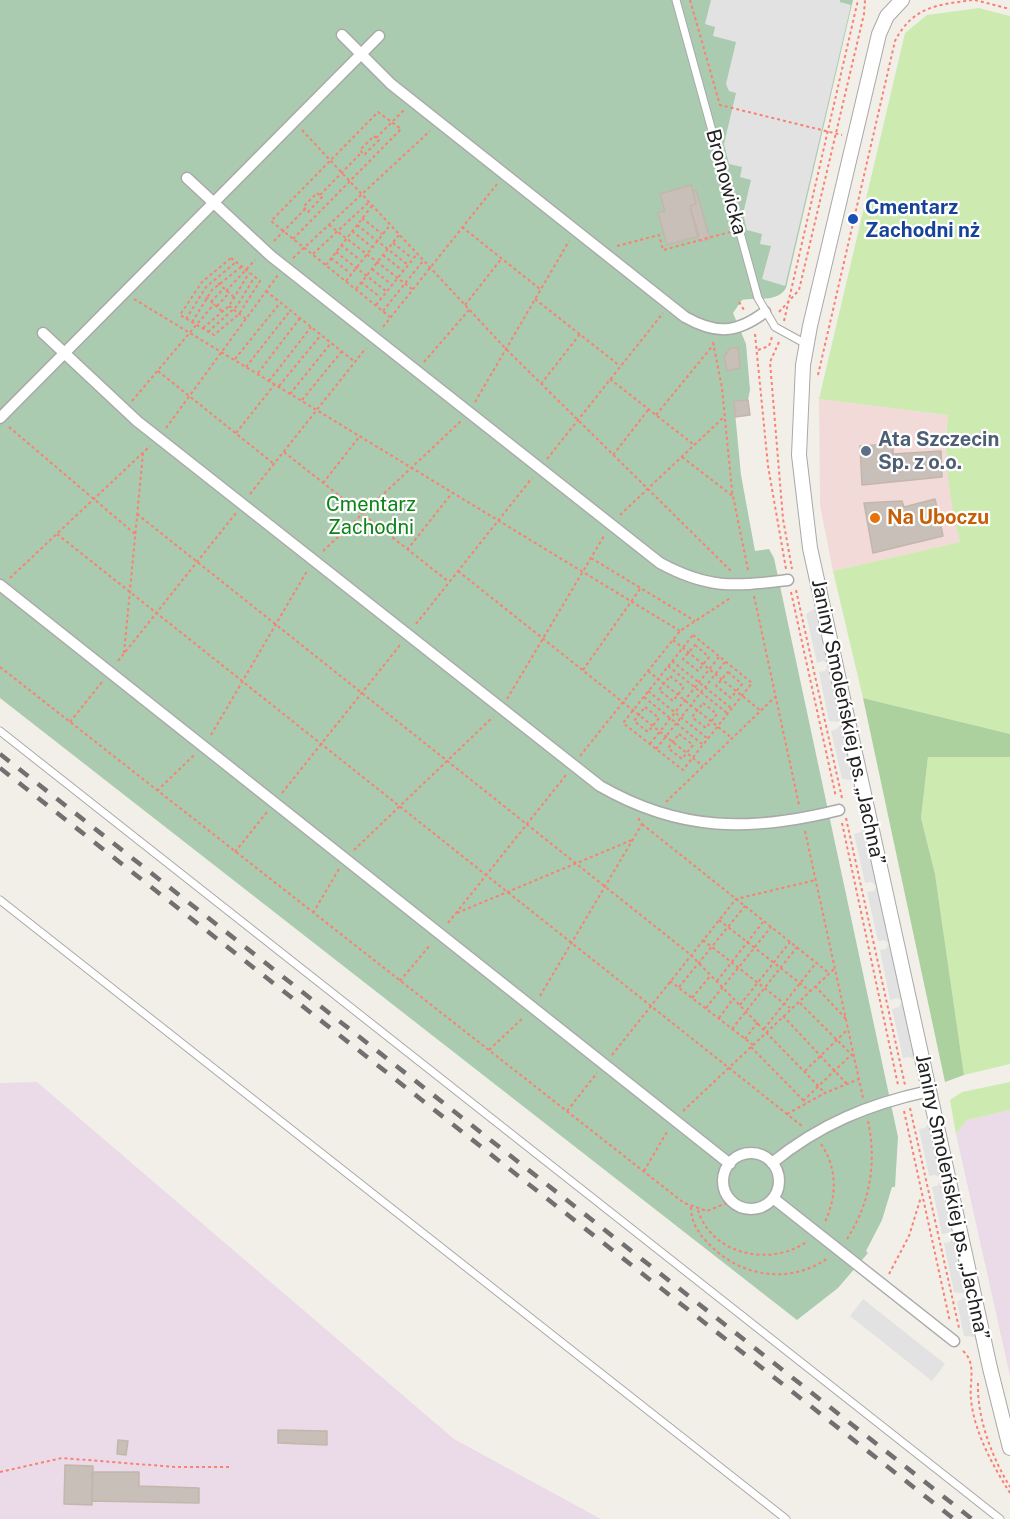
<!DOCTYPE html>
<html>
<head>
<meta charset="utf-8">
<style>
	body { margin:0 }
	canvas { display:block; background:#f2efe9 }
</style>
</head>
<body>
<canvas width="1010" height="1519"></canvas>
<script>
const g = document.querySelector('canvas').getContext('2d');
g.lineJoin = 'round';
function fillPath(path, color) { g.fillStyle = color; g.fill(path, 'evenodd'); }
function strokePath(path, color, width, dash) { g.strokeStyle = color; g.lineWidth = width; g.lineCap = dash ? 'butt' : 'round'; g.setLineDash(dash || []); g.stroke(path); }
function write(font, color, halo, rows, align = 'center') {
  g.font = font + ' "Public Sans",sans-serif'; g.lineWidth = 4.5; g.setLineDash([]); g.textBaseline = 'middle'; g.strokeStyle = halo; g.fillStyle = color; for (const [text, x, y, turn = 0] of rows) {
    g.save(); g.translate(x, y); g.rotate((+turn || 0) * Math.PI / 180); g.textAlign = isNaN(turn) ? turn : align; if (halo) g.strokeText(text, 0, 0); g.fillText(text, 0, 0); g.restore();
  }
}
fillPath(new Path2D(`
	M 819,399 L 948,415 L 946,435 L 950,491 L 960,542 L 833,571 L 820,505 Z`), '#f2dad9');
fillPath(new Path2D(`
	M 37,1082 L 454,1439 L 601,1519 L 0,1519 L 0,1083 Z
	M 1010,1110 L 1010,1376 L 956,1134 L 967,1120 Z`), '#ebdbe8');
fillPath(new Path2D(`
	M 979,8 L 1010,16 L 1010,734 L 863,698 L 833,571 L 960,542 C 950,501 943,458 948,415 L 819,399 L 905,33 L 927,15 Z
	M 1004,755 L 1010,757 L 1010,1064 L 964,1075 L 935,874 L 921,818 L 928,757 Z
	M 1010,1082 L 1010,1110 L 967,1120 L 956,1134 L 950,1100 L 962,1092 Z`), '#cdebb0');
fillPath(new Path2D(`
	M 863,698 L 1010,734 L 1010,757 L 928,757 L 921,818 L 935,874 L 964,1075 L 945,1082 Z`), '#add19e');
fillPath(new Path2D(`
	M 0,0 L 853,0 L 786,288 C 777,303 757,297 742,300 L 733,313 L 746,344 L 750,390 L 748,400 L 734,402 L 741,475 L 755,551 L 769,549 L 774,558 L 898,1137 L 895,1187 L 892,1187 L 882,1220 L 866,1251 L 868,1253 L 838,1288 L 797,1320 L 0,698 Z`), '#aacbaf');
fillPath(new Path2D(`
	M 711,0 L 840,0 L 840,2 L 851,5 L 785,286 L 762,279 L 771,246 L 760,244 L 762,234 L 747,230 L 743,214 L 751,180 L 740,177 L 742,167 L 729,164 L 724,144 L 736,93 L 729,91 L 726,84 L 736,42 L 713,36 L 715,27 L 705,24 Z
	M 815,608 L 828,664 L 823,661 L 817,663 L 806,614 Z
	M 828,666 L 841,722 L 829,721 L 819,672 L 825,671 Z
	M 841,724 L 853,780 L 842,779 L 831,731 L 837,729 Z
	M 864,828 L 915,1060 L 910,1057 L 903,1058 L 892,1009 L 899,1007 L 902,1001 L 897,998 L 890,1000 L 880,950 L 886,949 L 889,943 L 884,940 L 878,941 L 867,892 L 874,891 L 876,886 L 871,882 L 865,883 L 854,834 L 861,832 Z
	M 928,1123 L 940,1178 L 935,1175 L 929,1176 L 919,1129 L 925,1128 Z
	M 941,1181 L 953,1237 L 966,1294 L 954,1292 L 944,1243 L 950,1242 L 953,1237 L 948,1233 L 942,1234 L 932,1187 L 937,1186 Z
	M 966,1296 L 976,1337 L 964,1336 L 957,1302 Z
	M 863,1299 L 945,1364 L 932,1381 L 850,1316 Z`), '#e2e2e2');
const building = new Path2D(`
	M 691,185 L 696,204 L 690,206 L 699,236 L 667,245 L 658,213 L 665,211 L 660,194 Z
	M 696,190 L 710,239 L 699,242 L 690,206 L 696,204 L 693,191 Z
	M 730,348 L 738,348 L 740,368 L 727,371 L 724,357 Z
	M 748,400 L 750,415 L 735,417 L 734,401 Z
	M 893,444 L 893,454 L 941,451 L 942,477 L 862,485 L 860,446 Z
	M 935,499 L 939,516 L 943,515 L 945,523 L 938,524 L 941,526 L 943,536 L 873,553 L 864,503 L 902,501 L 904,507 Z
	M 278,1430 L 327,1431 L 327,1445 L 278,1443 Z
	M 118,1440 L 128,1441 L 126,1455 L 117,1454 Z
	M 65,1465 L 93,1466 L 92,1505 L 64,1504 Z
	M 92,1472 L 139,1472 L 139,1486 L 199,1488 L 199,1503 L 92,1501 Z`);
fillPath(building, '#c7bfb8');
strokePath(building, '#c4b6ab', 1.5);
const service = new Path2D(`
	M 676,0 L 758,298 L 775,327 L 806,344
	M 0,731 L 1000,1519
	M 0,900 L 786,1519`);
const pedestrian = new Path2D(`
	M 342,35 L 391,84 L 685,317 C 717,335 737,333 765,312
	M 187,178 L 271,256 L 660,563 C 710,590 735,586 788,580
	M 43,333 L 137,421 L 600,786 C 680,832 751,832 839,810
	M 0,418 L 379,36
	M 0,585 L 730,1164
	M723 1181a28 28 0 1 1 56 0a28 28 0 1 1-56 0Z
	M 772,1163 C 820,1124 869,1104 929,1091
	M 773,1198 L 954,1341`);
const minor = new Path2D(`
	M 902,0 L 887,16 L 879,34 L 810,326 L 803,365 L 799,455 L 810,548 L 990,1368 L 1010,1448`);
strokePath(service, '#a9a9a9', 9);
strokePath(pedestrian, '#a9a9a9', 13);
strokePath(minor, '#a9a9a9', 16);
strokePath(new Path2D(`
	M 690,0 L 720,105 L 842,135
	M 975,0 L 1010,9
	M 302,130 L 506,349 L 731,571
	M 374,136 L 379,140 L 364,155 L 360,150 Z
	M 376,138 L 404,110
	M 317,193 L 322,197 L 308,212 L 303,207 Z
	M 320,195 L 362,152
	M 362,218 L 382,234
	M 329,225 L 412,289
	M 357,225 L 408,265
	M 462,227 L 540,289
	M 352,231 L 372,247
	M 293,239 L 401,129 L 378,112 L 271,221 L 390,317
	M 274,241 L 305,209
	M 393,243 L 412,258
	M 341,245 L 360,260
	M 617,246 L 659,235 L 663,250 L 730,232
	M 336,252 L 386,291
	M 313,254 L 369,202
	M 383,255 L 403,271
	M 231,258 L 260,281 L 239,314 L 214,335 L 180,315 L 202,282 Z
	M 293,258 L 430,131
	M 331,258 L 350,273
	M 326,265 L 372,206
	M 372,269 L 391,284
	M 346,281 L 390,225
	M 361,282 L 380,297
	M 218,283 L 235,298
	M 356,289 L 399,235
	M 226,291 L 255,260
	M 266,291 L 355,362
	M 206,297 L 223,312
	M 134,299 L 680,631
	M 535,299 L 620,366
	M 211,302 L 224,288
	M 739,302 L 744,310
	M 376,305 L 417,254
	M 465,305 L 502,258
	M 217,306 L 229,293
	M 229,306 L 246,319
	M 383,311 L 423,261
	M 779,312 L 799,290 L 864,14 L 865,0
	M 186,319 L 206,287 L 236,262
	M 784,321 L 858,0
	M 192,322 L 212,290 L 241,267
	M 383,327 L 497,184
	M 203,328 L 229,306 L 249,273
	M 208,332 L 237,306 L 254,278
	M 755,334 L 768,466 L 786,569
	M 713,342 L 722,388 L 732,491 L 748,570
	M 779,342 L 770,362 L 783,519 L 792,569
	M 758,350 L 769,346 L 772,337
	M 235,359 L 280,303
	M 424,362 L 469,310
	M 246,367 L 290,311
	M 158,371 L 274,464
	M 258,373 L 300,318
	M 818,375 L 895,41 C 913,6 937,5 973,0
	M 610,379 L 693,444
	M 269,381 L 311,327
	M 541,384 L 580,334
	M 279,386 L 321,335
	M 290,394 L 331,343
	M 302,400 L 342,351
	M 132,401 L 214,304
	M 475,402 L 569,241
	M 656,415 L 714,344
	M 9,427 L 135,534
	M 166,428 L 278,275
	M 236,433 L 275,384
	M 284,452 L 449,582
	M 613,455 L 648,410
	M 682,457 L 734,497
	M 547,459 L 663,313
	M 323,483 L 360,436
	M 250,494 L 366,348
	M 137,514 L 691,955 L 825,1093
	M 620,515 L 725,416
	M 57,534 L 802,1126
	M 407,550 L 452,493
	M 323,551 L 461,421
	M 591,558 L 695,621
	M 458,571 L 703,766
	M 10,578 L 150,446
	M 796,590 L 842,798
	M 791,592 L 836,797
	M 754,596 L 799,805
	M 416,624 L 532,478
	M 693,635 L 752,683 L 683,770 L 623,723 Z
	M 673,640 L 761,711
	M 695,645 L 709,657 L 698,671 L 683,659 Z
	M 124,653 L 143,453
	M 118,661 L 236,513
	M 672,661 L 731,708
	M 668,666 L 727,713
	M 0,667 L 684,1203 L 707,1211 L 732,1201
	M 583,670 L 640,589
	M 648,671 L 732,738
	M 728,672 L 742,684 L 731,698 L 716,686 Z
	M 670,676 L 684,687 L 673,701 L 659,690 Z
	M 648,691 L 707,738
	M 644,697 L 702,744
	M 507,699 L 604,536
	M 703,703 L 717,714 L 706,728 L 692,717 Z
	M 645,707 L 659,718 L 648,732 L 634,721 Z
	M 70,722 L 102,682
	M 679,734 L 693,745 L 682,759 L 668,748 Z
	M 211,735 L 307,571
	M 650,744 L 719,657
	M 656,749 L 725,662
	M 580,756 L 680,631 L 732,597
	M 157,791 L 194,755
	M 282,793 L 400,645
	M 666,802 L 776,696
	M 846,818 L 905,1085
	M 842,823 L 898,1085
	M 642,824 L 829,973
	M 805,831 L 863,1098
	M 354,850 L 493,717
	M 235,852 L 267,812
	M 313,913 L 339,869
	M 457,913 L 632,840
	M 719,920 L 810,991
	M 448,923 L 566,775
	M 703,940 L 790,1008
	M 400,981 L 431,944
	M 670,981 L 753,1045
	M 717,981 L 763,922
	M 815,986 L 846,1019
	M 679,987 L 745,906
	M 540,996 L 642,824 L 638,818
	M 692,998 L 711,975
	M 800,1003 L 853,1056
	M 740,1005 L 790,942
	M 706,1008 L 771,927
	M 783,1016 L 847,1084
	M 719,1018 L 733,999
	M 732,1029 L 797,947
	M 764,1029 L 816,963
	M 745,1039 L 758,1022
	M 751,1047 L 806,1103
	M 489,1050 L 524,1017
	M 612,1055 L 736,899 L 816,880
	M 805,1071 L 848,1029
	M 803,1101 L 851,1055
	M 910,1108 L 959,1328
	M 567,1111 L 597,1073
	M 683,1111 L 834,969
	M 904,1111 L 950,1322
	M 787,1114 L 825,1093 L 859,1079
	M 821,1144 C 838,1169 837,1197 824,1224
	M 644,1171 L 668,1130
	M 691,1207 C 691,1222 698,1233 709,1244 C 740,1277 790,1285 828,1258
	M 698,1210 C 712,1256 772,1267 808,1241
	M 847,1239 C 870,1203 877,1163 868,1121
	M 889,1274 L 909,1236 L 921,1197
	M 963,1351 C 977,1363 969,1383 971,1399 C 974,1432 993,1466 1010,1493
	M 978,1383 C 977,1419 992,1457 1010,1487
	M 0,1472 L 62,1458 L 175,1467 L 230,1467`), '#fa8072', 2, [3, 3]);
strokePath(service, '#fff', 7);
strokePath(pedestrian, '#fff', 10);
strokePath(minor, '#fff', 14);
strokePath(new Path2D(`
	M 0,754 L 972,1519
	M 0,768 L 954,1519`), '#707070', 4.5, [12, 12]);
for (const [x, y, r, color] of [
	[853,219,6,"#1a4fb4"],
	[866,451,6,"#5c6f8a"],
	[875,518,6,"#e8710a"]
]) { const dot = new Path2D(); dot.arc(x, y, r, 0, 2 * Math.PI); g.fillStyle = color; g.fill(dot); strokePath(dot, '#fff', 2); }
write('20px', '#222', '#fff', [
	["Bronowicka",726,182,75],
	["Janiny Smoleńskiej ps. „Jachna”",848,722,78],
	["Janiny Smoleńskiej ps. „Jachna”",952,1197,78]
]);
write('bold 20px', '#164399', '#fff', [
	["Cmentarz",865,208],
	["Zachodni nż",865,231]
], 'left');
write('bold 20px', '#4e5e75', '#fff', [
	["Ata Szczecin",878,440],
	["Sp. z o.o.",878,463]
], 'left');
write('20px', '#0c8416', '#fff', [
	["Cmentarz",371,505],
	["Zachodni",371,528]
]);
write('bold 20px', '#c56008', '#fff', [
	["Na Uboczu",887,518]
], 'left');
</script>
</body>
</html>
